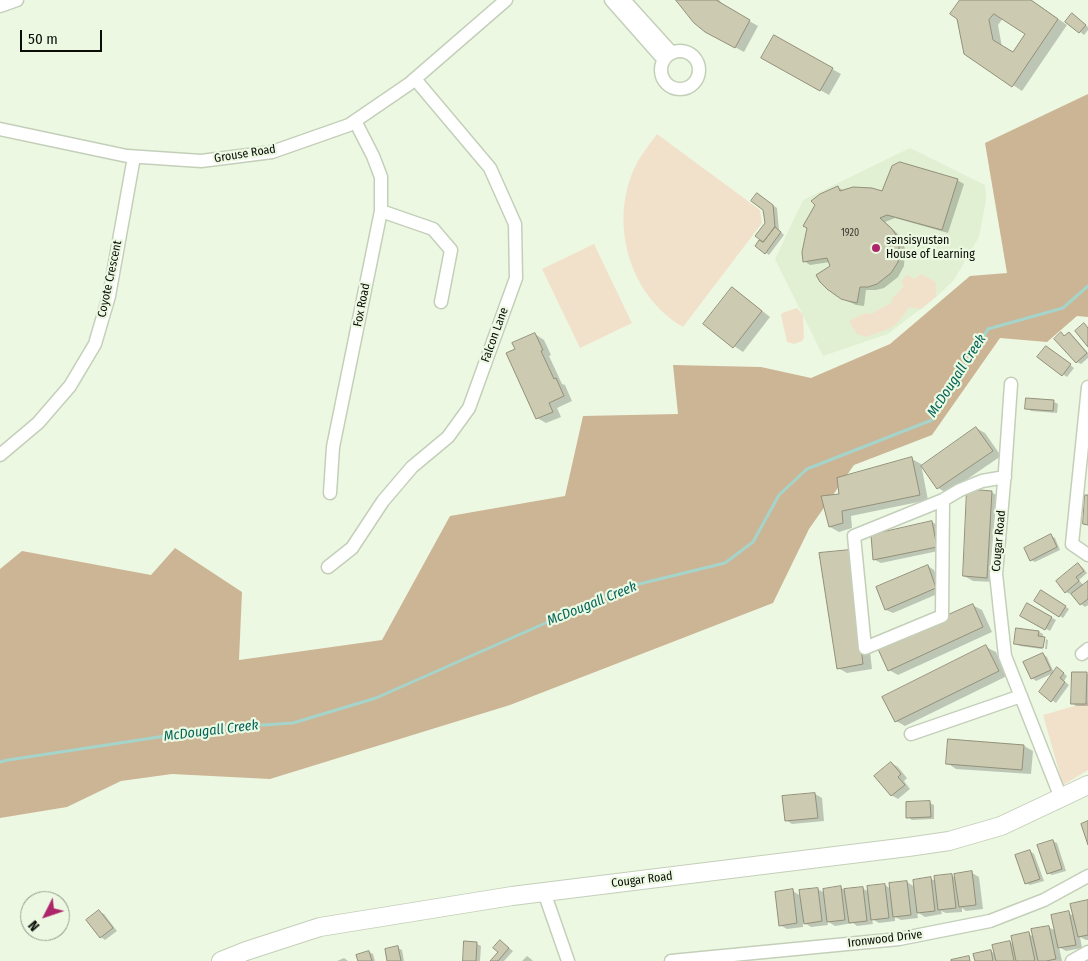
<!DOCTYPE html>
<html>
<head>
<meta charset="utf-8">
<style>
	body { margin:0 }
	#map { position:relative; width:1088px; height:961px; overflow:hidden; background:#edf8e2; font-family:"Fira Sans Condensed",sans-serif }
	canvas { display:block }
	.north { position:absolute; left:20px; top:891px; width:50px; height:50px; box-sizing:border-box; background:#edf8e2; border:1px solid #929a8a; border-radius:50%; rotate:229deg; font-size:14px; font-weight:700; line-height:20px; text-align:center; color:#090d06 }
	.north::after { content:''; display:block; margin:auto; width:18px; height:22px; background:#ae266a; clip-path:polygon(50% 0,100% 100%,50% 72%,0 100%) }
	.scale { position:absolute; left:20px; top:30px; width:82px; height:22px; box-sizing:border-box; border:2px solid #090d06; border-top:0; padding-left:6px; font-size:15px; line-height:18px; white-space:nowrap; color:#090d06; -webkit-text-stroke:4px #edf8e2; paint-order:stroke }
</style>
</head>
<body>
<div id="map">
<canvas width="1088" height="961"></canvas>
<div class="north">N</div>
<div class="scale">50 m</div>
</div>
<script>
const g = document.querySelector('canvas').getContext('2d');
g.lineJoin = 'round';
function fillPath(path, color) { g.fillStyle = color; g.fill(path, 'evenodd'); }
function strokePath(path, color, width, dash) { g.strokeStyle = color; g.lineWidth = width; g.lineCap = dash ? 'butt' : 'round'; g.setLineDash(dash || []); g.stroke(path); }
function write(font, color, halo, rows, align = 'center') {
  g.font = font + ' "Fira Sans Condensed",sans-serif'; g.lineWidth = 4.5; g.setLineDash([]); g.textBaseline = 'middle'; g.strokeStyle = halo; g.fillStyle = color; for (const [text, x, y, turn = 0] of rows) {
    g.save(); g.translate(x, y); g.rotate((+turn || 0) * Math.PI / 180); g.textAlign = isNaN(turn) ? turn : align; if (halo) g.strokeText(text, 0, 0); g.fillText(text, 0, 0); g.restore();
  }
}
fillPath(new Path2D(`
	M 910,148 L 985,185 L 986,200 L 979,237 L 954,280 L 936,297 L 888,334 L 823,356 L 775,259 L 803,200 Z`), '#e1f0d2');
fillPath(new Path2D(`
	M 657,134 L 760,210 L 762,223 L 683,327 C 630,296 609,225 634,169 C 640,156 649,145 657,134 Z
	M 594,244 L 632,323 L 580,348 L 542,269 Z
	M 921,274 L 936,282 L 936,297 L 921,309 L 909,307 L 899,321 L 891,328 L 866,337 L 857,334 L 849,321 L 865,313 L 871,314 L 891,303 L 892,299 L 904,286 L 901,283 L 906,275 L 915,279 Z
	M 797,308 L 803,315 L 804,338 L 802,341 L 794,344 L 787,342 L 781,315 L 782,313 Z
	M 1088,702 L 1088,770 L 1063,785 L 1043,715 Z`), '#f2e1ca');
fillPath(new Path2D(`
	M 1088,94 L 1088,317 L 1077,316 L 1047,342 L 1000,338 L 932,435 L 854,465 L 809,529 L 773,603 L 510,705 L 270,779 L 172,774 L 121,781 L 67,807 L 0,818 L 0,569 L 22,551 L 151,575 L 175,548 L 242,592 L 239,660 L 382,640 L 450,516 L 565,496 L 583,416 L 678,414 L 673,365 L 761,367 L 811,378 L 890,344 L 970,276 L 1007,273 L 985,143 Z`), '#ccb595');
fillPath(new Path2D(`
	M 678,0 L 719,0 L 726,8 L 758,26 L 744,52 L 705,31 Z
	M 961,0 L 1031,0 L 1067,25 L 1022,91 L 965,53 ZM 1003,18 L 1027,34 L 1013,53 L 1002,47 L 998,25 Z
	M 1076,17 L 1088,27 L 1088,30 L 1084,35 L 1067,22 Z
	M 774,36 L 841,74 L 829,95 L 763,58 Z
	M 957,180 L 964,184 L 948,233 L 895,218 L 885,222 L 898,234 L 902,240 L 905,249 L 904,266 L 898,277 L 884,288 L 876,290 L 866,290 L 864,306 L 856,305 L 841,298 L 830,262 L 810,265 L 804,261 L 837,187 L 845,191 L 882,193 Z
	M 761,197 L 777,208 L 779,230 L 784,235 L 769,255 L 756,246 L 761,239 L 766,224 Z
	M 732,289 L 741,294 L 770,317 L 743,352 L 734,346 Z
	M 535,334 L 544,340 L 551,355 L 549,356 L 562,384 L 565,385 L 572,401 L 557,408 L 561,417 L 546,423 L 537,418 L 517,349 Z
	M 1061,334 L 1066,337 L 1069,334 L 1073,336 L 1088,353 L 1088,358 L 1081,364 L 1077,362 Z
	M 1050,349 L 1074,368 L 1067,377 L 1039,357 Z
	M 1054,402 L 1058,404 L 1057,413 L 1031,411 L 1027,408 Z
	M 976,428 L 985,433 L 1001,456 L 947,493 L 938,488 Z
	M 912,459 L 921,464 L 928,500 L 851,516 L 852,528 L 839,532 L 830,527 L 841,495 Z
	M 991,492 L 1000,497 L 996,582 L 973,581 L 964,576 Z
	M 932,522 L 939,526 L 943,550 L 881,563 L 875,560 Z
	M 1051,536 L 1055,538 L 1060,550 L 1035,562 L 1031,560 Z
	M 859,557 L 872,669 L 847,673 L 838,668 Z
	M 1078,565 L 1082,567 L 1087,573 L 1079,580 L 1084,586 L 1088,582 L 1088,605 L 1085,607 L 1081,604 L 1072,593 L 1070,594 L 1066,592 Z
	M 928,566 L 934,570 L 942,592 L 893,613 L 886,610 Z
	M 1042,591 L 1069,609 L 1063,618 L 1036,601 Z
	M 972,605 L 982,610 L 992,632 L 898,675 L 889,670 Z
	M 1028,605 L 1056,620 L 1050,631 L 1022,615 Z
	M 1039,632 L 1043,634 L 1042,649 L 1020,646 L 1016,644 Z
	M 1046,639 L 1048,640 L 1047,649 L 1045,649 Z
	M 986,647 L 996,652 L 1007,676 L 905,726 L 896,721 Z
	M 1043,654 L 1047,657 L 1054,673 L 1036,681 L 1032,678 L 1025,662 Z
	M 1061,671 L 1067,676 L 1064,681 L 1069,685 L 1056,703 L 1052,700 Z
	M 1086,674 L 1088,674 L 1088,706 L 1076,706 L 1072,703 Z
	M 1024,746 L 1033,751 L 1031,774 L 956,769 L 947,763 Z
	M 891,763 L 898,767 L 907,778 L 904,781 L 910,789 L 898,799 L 891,795 Z
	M 815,794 L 822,798 L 824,821 L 792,824 L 786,820 Z
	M 930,803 L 934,805 L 934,819 L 912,820 L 908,817 Z
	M 1052,841 L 1057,843 L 1066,871 L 1052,875 L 1048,873 Z
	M 1030,851 L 1034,854 L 1044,881 L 1030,885 L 1026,883 Z
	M 972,873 L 979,877 L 983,909 L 966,911 L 962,908 L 962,912 L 946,913 L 941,911 L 942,914 L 925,917 L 917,912 L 918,918 L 901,920 L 895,917 L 895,921 L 879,923 L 872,919 L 873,924 L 857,926 L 853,923 L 835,926 L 827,921 L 828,925 L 811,927 L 803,922 L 803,927 L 787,929 L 780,925 L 793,891 L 801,896 L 817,889 L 825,893 L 841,888 L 845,890 L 862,888 L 869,892 L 885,885 L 891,889 L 907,882 L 915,887 L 931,879 L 936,881 L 952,876 L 956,878 Z
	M 1088,901 L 1088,940 L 1086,940 L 1080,937 L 1082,948 L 1066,951 L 1059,947 L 1062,961 L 976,961 L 991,951 L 995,954 L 1010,942 L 1014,945 L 1029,934 L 1034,937 L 1048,927 L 1056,931 L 1068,913 L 1074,916 Z
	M 99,912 L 104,914 L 117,931 L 105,940 L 101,937 L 88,921 Z
	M 477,944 L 481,946 L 480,961 L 465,961 Z
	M 504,944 L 513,951 L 504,961 L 492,961 L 499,952 Z
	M 398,948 L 402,950 L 404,961 L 389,961 Z
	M 369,952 L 373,954 L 375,961 L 359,961 Z
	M 527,956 L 531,959 L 533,961 L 522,961 Z
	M 344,958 L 348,961 L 337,961 Z`), '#0003');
strokePath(new Path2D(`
	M 0,762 L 8,760 L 218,728 L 293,723 L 376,698 L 627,587 L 725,563 L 753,542 L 779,495 L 807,469 L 932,420 L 988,329 L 1063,308 L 1088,286`), '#a5d4cb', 3);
const building = new Path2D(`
	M 676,0 L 716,0 L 750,20 L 735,48 L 705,32 L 694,23 Z
	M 960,0 L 1031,0 L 1058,19 L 1012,87 L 964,54 L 957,19 L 950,14 ZM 994,14 L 1025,34 L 1013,52 L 993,40 L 989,20 Z
	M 1072,13 L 1086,25 L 1079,33 L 1065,22 Z
	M 774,35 L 833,68 L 820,91 L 761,58 Z
	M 900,162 L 958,179 L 942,230 L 887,215 L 880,218 L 892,229 L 896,235 L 899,245 L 898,262 L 891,273 L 877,284 L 868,287 L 860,287 L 857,303 L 848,301 L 841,299 L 827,289 L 820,282 L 816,275 L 830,266 L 827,258 L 803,262 L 802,252 L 807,228 L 803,226 L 815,205 L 811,201 L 820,194 L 838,186 L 840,191 L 853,187 L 872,188 L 882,191 L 892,166 Z
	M 757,193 L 773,205 L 775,227 L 763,242 L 755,236 L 765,223 L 763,210 L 751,201 Z
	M 775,227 L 781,232 L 765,254 L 755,246 L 759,240 L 763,242 Z
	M 732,287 L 762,311 L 733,348 L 703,324 Z
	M 1084,323 L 1088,328 L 1088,347 L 1075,331 Z
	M 1061,332 L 1064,336 L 1069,332 L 1087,353 L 1076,363 L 1054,339 Z
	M 535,333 L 543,350 L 541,351 L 554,379 L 556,378 L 564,396 L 549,403 L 553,412 L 536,419 L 506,353 L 515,349 L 512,343 Z
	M 1046,346 L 1071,364 L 1062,376 L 1037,357 Z
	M 1026,398 L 1054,400 L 1053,411 L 1025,409 Z
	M 976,427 L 993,451 L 937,489 L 921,466 Z
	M 912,457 L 920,495 L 842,511 L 843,523 L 829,527 L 821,496 L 839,494 L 837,478 Z
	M 967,489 L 992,491 L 987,578 L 963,576 Z
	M 1085,495 L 1088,495 L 1088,525 L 1083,524 Z
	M 932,521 L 937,547 L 873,560 L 871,535 Z
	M 1051,534 L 1057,547 L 1030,561 L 1024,548 Z
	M 850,550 L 863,664 L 837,669 L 819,553 Z
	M 1078,563 L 1084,571 L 1076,577 L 1079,581 L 1065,593 L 1056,581 Z
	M 928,565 L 936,588 L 885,610 L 876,587 Z
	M 1088,581 L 1088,599 L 1080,605 L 1071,594 Z
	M 1041,590 L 1066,606 L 1059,617 L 1034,601 Z
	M 1027,603 L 1052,617 L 1045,630 L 1020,616 Z
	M 973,604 L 983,627 L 888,671 L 878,649 L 918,628 Z
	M 1016,628 L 1039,631 L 1038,636 L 1045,637 L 1043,648 L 1014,644 Z
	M 986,645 L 999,671 L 895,722 L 882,697 Z
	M 1043,653 L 1051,670 L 1031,679 L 1023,662 Z
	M 1057,667 L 1064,673 L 1060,678 L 1065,682 L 1051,702 L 1039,692 Z
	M 1072,672 L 1087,672 L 1086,704 L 1071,704 Z
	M 948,739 L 1024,745 L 1022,770 L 946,764 Z
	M 891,762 L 901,774 L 898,777 L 905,785 L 891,796 L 874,776 Z
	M 815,793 L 818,818 L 785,821 L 782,796 Z
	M 930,801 L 931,817 L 906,818 L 906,802 Z
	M 1088,821 L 1088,845 L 1081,824 Z
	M 1053,840 L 1062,869 L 1047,874 L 1037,845 Z
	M 1030,850 L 1040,879 L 1025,884 L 1015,855 Z
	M 972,871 L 976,905 L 959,907 L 954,874 Z
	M 952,874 L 956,908 L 938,910 L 934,876 Z
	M 931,877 L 935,911 L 917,913 L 913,880 Z
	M 907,881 L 911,915 L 893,917 L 889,883 Z
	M 885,884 L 889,918 L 871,920 L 867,886 Z
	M 841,886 L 845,920 L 827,922 L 823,889 Z
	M 863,887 L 867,921 L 849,923 L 844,889 Z
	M 818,888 L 822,921 L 804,924 L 799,890 Z
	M 793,889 L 797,923 L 779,926 L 775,892 Z
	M 1088,900 L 1088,935 L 1078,937 L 1070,904 Z
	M 99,910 L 113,928 L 100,938 L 86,920 Z
	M 1069,911 L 1076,945 L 1058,948 L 1051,915 Z
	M 1049,926 L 1056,959 L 1046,961 L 1038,961 L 1031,929 Z
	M 1029,932 L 1035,961 L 1016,961 L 1011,936 Z
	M 500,940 L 509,948 L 498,961 L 490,961 L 498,952 L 493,948 Z
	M 464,941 L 477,942 L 476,961 L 463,961 Z
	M 1010,941 L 1014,961 L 996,961 L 992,945 Z
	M 398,946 L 401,961 L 387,961 L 385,949 Z
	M 991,950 L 993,961 L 975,961 L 973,954 Z
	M 369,951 L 372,961 L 358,961 L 356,955 Z
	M 969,956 L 970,961 L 951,961 L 951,960 Z`);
fillPath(building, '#cdcab2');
strokePath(building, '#929079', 1);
const street = new Path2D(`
	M 611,0 L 664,60
	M 624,0 L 672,53
	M 0,6 L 17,0
	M661 70a19 19 0 1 1 38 0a19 19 0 1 1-38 0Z
	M 0,129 L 127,156 L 201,161 L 272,152 L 349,125 L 409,84 L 506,0
	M 381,211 L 433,229 L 451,250 L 441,302
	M 1011,384 L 1005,471 L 996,574 L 1005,656 L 1061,798
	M 1088,387 L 1072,544 L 1088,555
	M 0,455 L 38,423 L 70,386 L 95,344 L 109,296 L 134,157
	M 330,493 L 333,447 L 381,211 L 381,177 L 373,156 L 355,121
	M 943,500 L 942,616 L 865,648 L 854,536 L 943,500 L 960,490 L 982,481 L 1005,477
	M 328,567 L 352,548 L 383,501 L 412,467 L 448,437 L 469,408 L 516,278 L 515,224 L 490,168 L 415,79
	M 1082,654 L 1088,649
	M 911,734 L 1021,696
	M 544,892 L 568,961
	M 671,961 L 899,939 L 990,921 L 1044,900 L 1088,876
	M 1072,961 L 1088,952`);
const secondary = new Path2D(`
	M 221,961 L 246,951 L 320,927 L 512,896 L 908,847 L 949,841 L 1001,826 L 1088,785`);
strokePath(street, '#c4cfb9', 15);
strokePath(secondary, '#c4cfb9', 20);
strokePath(street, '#fff', 12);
strokePath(secondary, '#fff', 18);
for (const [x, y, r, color] of [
	[876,248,5,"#ae266a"]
]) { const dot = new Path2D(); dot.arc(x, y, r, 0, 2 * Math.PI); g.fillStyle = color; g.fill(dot); strokePath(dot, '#edf8e2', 2); }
write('10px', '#3a3c31', null, [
	["1920",850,233]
]);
write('12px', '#090d06', '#edf8e2', [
	["Grouse Road",245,154,-9],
	["Coyote Crescent",110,279,-78],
	["Fox Road",362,305,-79],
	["Falcon Lane",495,335,-70],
	["Cougar Road",999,541,-85],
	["Cougar Road",642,880,-7],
	["Ironwood Drive",885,939,-7]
]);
write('12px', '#090d06', '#edf8e2', [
	["sənsisyustən",886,241],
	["House of Learning",886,255]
], 'left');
write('italic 14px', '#03655a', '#edf8e2', [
	["McDougall Creek",957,376,-57],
	["McDougall Creek",592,604,-22],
	["McDougall Creek",211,731,-7]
]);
</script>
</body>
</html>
